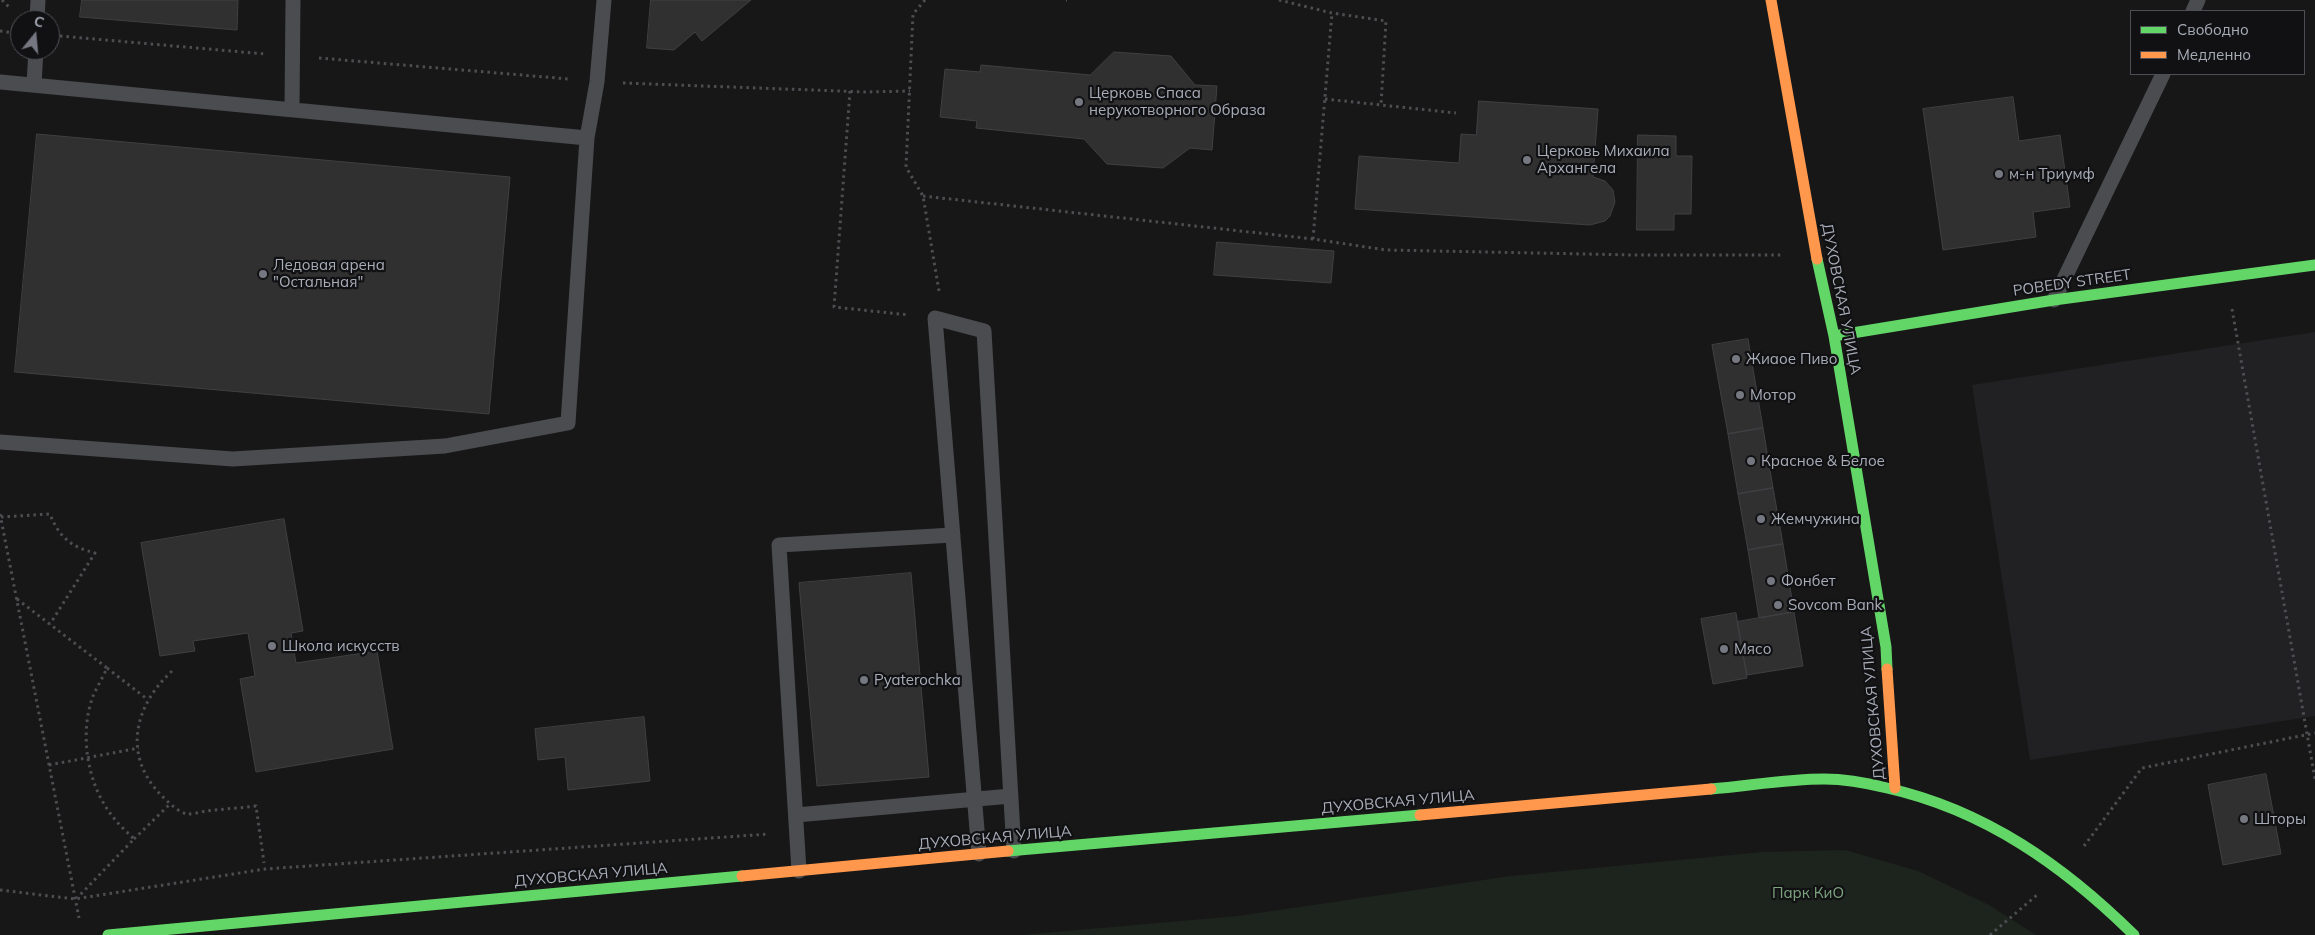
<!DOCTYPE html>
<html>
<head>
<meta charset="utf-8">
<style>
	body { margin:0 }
	#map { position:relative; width:2315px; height:935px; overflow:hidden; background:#171717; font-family:Mulish,sans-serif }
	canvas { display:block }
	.legend { position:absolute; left:2130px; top:10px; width:175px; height:65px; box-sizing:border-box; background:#111113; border:1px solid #4d4f55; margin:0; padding:6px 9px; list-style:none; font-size:15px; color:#a8adb8 }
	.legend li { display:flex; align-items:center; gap:10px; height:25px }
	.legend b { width:25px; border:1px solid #4d4f55 }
	.north { position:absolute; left:10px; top:10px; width:50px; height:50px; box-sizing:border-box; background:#111113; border:1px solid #4d4f55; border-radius:50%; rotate:17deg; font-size:14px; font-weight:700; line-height:20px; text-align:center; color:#a8adb8 }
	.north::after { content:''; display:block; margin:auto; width:18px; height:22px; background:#757880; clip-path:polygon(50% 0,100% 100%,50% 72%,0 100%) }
</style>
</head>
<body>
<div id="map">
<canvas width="2315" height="935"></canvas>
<ul class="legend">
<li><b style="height:6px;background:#63d668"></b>Свободно</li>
<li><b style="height:6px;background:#ff974d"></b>Медленно</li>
</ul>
<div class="north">С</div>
</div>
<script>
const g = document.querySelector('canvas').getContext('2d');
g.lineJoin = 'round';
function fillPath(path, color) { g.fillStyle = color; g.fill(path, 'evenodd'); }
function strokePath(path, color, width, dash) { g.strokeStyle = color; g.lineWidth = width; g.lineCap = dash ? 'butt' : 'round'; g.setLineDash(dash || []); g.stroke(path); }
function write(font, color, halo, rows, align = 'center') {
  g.font = font + ' Mulish,sans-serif'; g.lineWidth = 4.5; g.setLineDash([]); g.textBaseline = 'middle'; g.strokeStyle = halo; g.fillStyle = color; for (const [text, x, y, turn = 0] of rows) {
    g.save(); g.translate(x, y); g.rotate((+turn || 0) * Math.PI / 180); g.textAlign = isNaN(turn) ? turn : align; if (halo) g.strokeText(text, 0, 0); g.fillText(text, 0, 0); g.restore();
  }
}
fillPath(new Path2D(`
	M 2315,332 L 2315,716 L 2030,760 L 1972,385 Z`), '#212123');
fillPath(new Path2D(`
	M 1845,850 L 1918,871 L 1989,905 L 2036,935 L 1021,935 L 1238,916 L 1511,876 L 1763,852 Z`), '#1d241e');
const building = new Path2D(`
	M 82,0 L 238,0 L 237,30 L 80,17 Z
	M 651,0 L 751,0 L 702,41 L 695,32 L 674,50 L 647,48 Z
	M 1114,52 L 1171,56 L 1195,85 L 1217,86 L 1212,150 L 1190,148 L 1163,168 L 1107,164 L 1084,139 L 976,128 L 977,121 L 940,117 L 945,69 L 980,72 L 981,65 L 1090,75 Z
	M 2013,97 L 2019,141 L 2060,135 L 2070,207 L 2033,212 L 2036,237 L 1943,250 L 1923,109 Z
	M 1479,101 L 1598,109 L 1593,177 L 1605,181 L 1613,190 L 1615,202 L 1610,216 L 1605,221 L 1590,225 L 1355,209 L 1359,156 L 1459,163 L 1461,134 L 1476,135 Z
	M 37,134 L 510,177 L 489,414 L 15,372 Z
	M 1638,135 L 1676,136 L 1676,156 L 1692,156 L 1691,214 L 1674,214 L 1674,230 L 1637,230 Z
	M 1217,242 L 1334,251 L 1331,283 L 1214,275 Z
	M 1748,339 L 1763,428 L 1728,434 L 1712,345 Z
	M 1763,428 L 1773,488 L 1738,494 L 1728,434 Z
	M 1773,488 L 1783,544 L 1748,550 L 1738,494 Z
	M 284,519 L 303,631 L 291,633 L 296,663 L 377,651 L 393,749 L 256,772 L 240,679 L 255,676 L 248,633 L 193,641 L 195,651 L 160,656 L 141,543 Z
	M 1783,544 L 1794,612 L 1759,618 L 1748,550 Z
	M 911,573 L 929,777 L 817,786 L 799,583 Z
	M 1794,612 L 1803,666 L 1747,675 L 1737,622 Z
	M 1736,613 L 1747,678 L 1713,684 L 1701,619 Z
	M 644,717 L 650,781 L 568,790 L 565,757 L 538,760 L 535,729 Z
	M 2266,774 L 2281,854 L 2223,865 L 2208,785 Z`);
fillPath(building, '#303031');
strokePath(building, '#3f4043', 1);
strokePath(new Path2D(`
	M 2,0 L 10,8
	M 925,0 L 913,14 L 906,167 L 923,196 L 939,291
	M 1066,0 L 1067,0
	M 1279,0 L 1332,13 L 1386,21 L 1381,105
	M 0,31 L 14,33
	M 60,36 L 265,54
	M 319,58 L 569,79
	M 623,83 L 865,92 L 910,91
	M 850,91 L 834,307 L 909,315
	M 1325,99 L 1456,113
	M 923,196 L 1313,239 L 1386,250 L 1634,255 L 1782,255
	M 1313,239 L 1332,13
	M 2232,309 L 2315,779
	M 0,514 L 79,918
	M 1,517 L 50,514 C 59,537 71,547 95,553 L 50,624
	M 17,599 L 107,668 C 103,677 97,687 93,696 C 79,734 87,785 113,817 C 119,825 127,832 134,839 L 77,898
	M 107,668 L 147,699
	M 172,671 C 134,706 122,756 162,796 C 168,802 178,812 187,814 C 193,814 201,812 206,811 C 223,809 240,808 256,806 L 264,863
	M 49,765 L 139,748
	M 134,839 L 170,804
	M 2084,846 L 2142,768 L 2315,733
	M 0,890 L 75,899 L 265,869 L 769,834
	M 1990,935 L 2037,895`), '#4d4e52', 3, [2.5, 4]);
strokePath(new Path2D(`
	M 2193,11 L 2198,0
	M 37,20 L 38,0
	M 0,82 L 587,138 L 597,82 L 604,0
	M 34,84 L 36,50
	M 292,109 L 293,0
	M 2054,300 L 2163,74
	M 0,442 L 233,459 L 445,446 L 568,423 L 587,138
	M 796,815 L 1011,796
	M 979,854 L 935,318 L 984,331 L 1014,851
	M 799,871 L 779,545 L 953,535`), '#4b4c50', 15);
strokePath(new Path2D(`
	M 1817,259 L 1834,336 L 1886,647 L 1887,669
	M 1834,336 L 2054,300 L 2315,265
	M 1711,789 C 1748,786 1787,779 1824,779 C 1845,779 1867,783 1887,788 C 1985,810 2064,866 2134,935
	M 1008,851 L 1420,815
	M 108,935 L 742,876`), '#63d668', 11);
strokePath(new Path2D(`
	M 1771,0 L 1817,259
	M 1887,669 L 1895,788
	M 1420,815 L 1711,789
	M 742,876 L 1008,851`), '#ff974d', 11);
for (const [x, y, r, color] of [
	[1079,102,5,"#757880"],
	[1527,160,5,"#757880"],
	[1999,174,5,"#757880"],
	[263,274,5,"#757880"],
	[1736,359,5,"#757880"],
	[1740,395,5,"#757880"],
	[1751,461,5,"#757880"],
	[1761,519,5,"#757880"],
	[1771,581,5,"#757880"],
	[1778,605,5,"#757880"],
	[272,646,5,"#757880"],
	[1724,649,5,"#757880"],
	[864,680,5,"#757880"],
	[2244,819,5,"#757880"]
]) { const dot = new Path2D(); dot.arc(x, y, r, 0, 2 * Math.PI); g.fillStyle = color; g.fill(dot); strokePath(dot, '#111113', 2); }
write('15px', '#a8adb8', '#111113', [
	["Церковь Спаса",1089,93],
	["нерукотворного Образа",1089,110],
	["Церковь Михаила",1537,151],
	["Архангела",1537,168],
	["м-н Триумф",2009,174],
	["Ледовая арена",273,265],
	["\"Остальная\"",273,282],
	["Жиаое Пиво",1746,359],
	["Мотор",1750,395],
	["Красное & Белое",1761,461],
	["Жемчужина",1771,519],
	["Фонбет",1781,581],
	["Sovcom Bank",1788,605],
	["Школа искусств",282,646],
	["Мясо",1734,649],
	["Pyaterochka",874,680],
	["Шторы",2254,819]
], 'left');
write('15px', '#a8adb8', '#111113', [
	["POBEDY STREET",2072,283,-8],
	["ДУХОВСКАЯ УЛИЦА",1841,299,79],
	["ДУХОВСКАЯ УЛИЦА",1873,703,-95],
	["ДУХОВСКАЯ УЛИЦА",1398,802,-5],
	["ДУХОВСКАЯ УЛИЦА",995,838,-5],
	["ДУХОВСКАЯ УЛИЦА",591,875,-5]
]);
write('15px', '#7ea47f', '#111113', [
	["Парк КиО",1808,893]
]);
</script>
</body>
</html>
